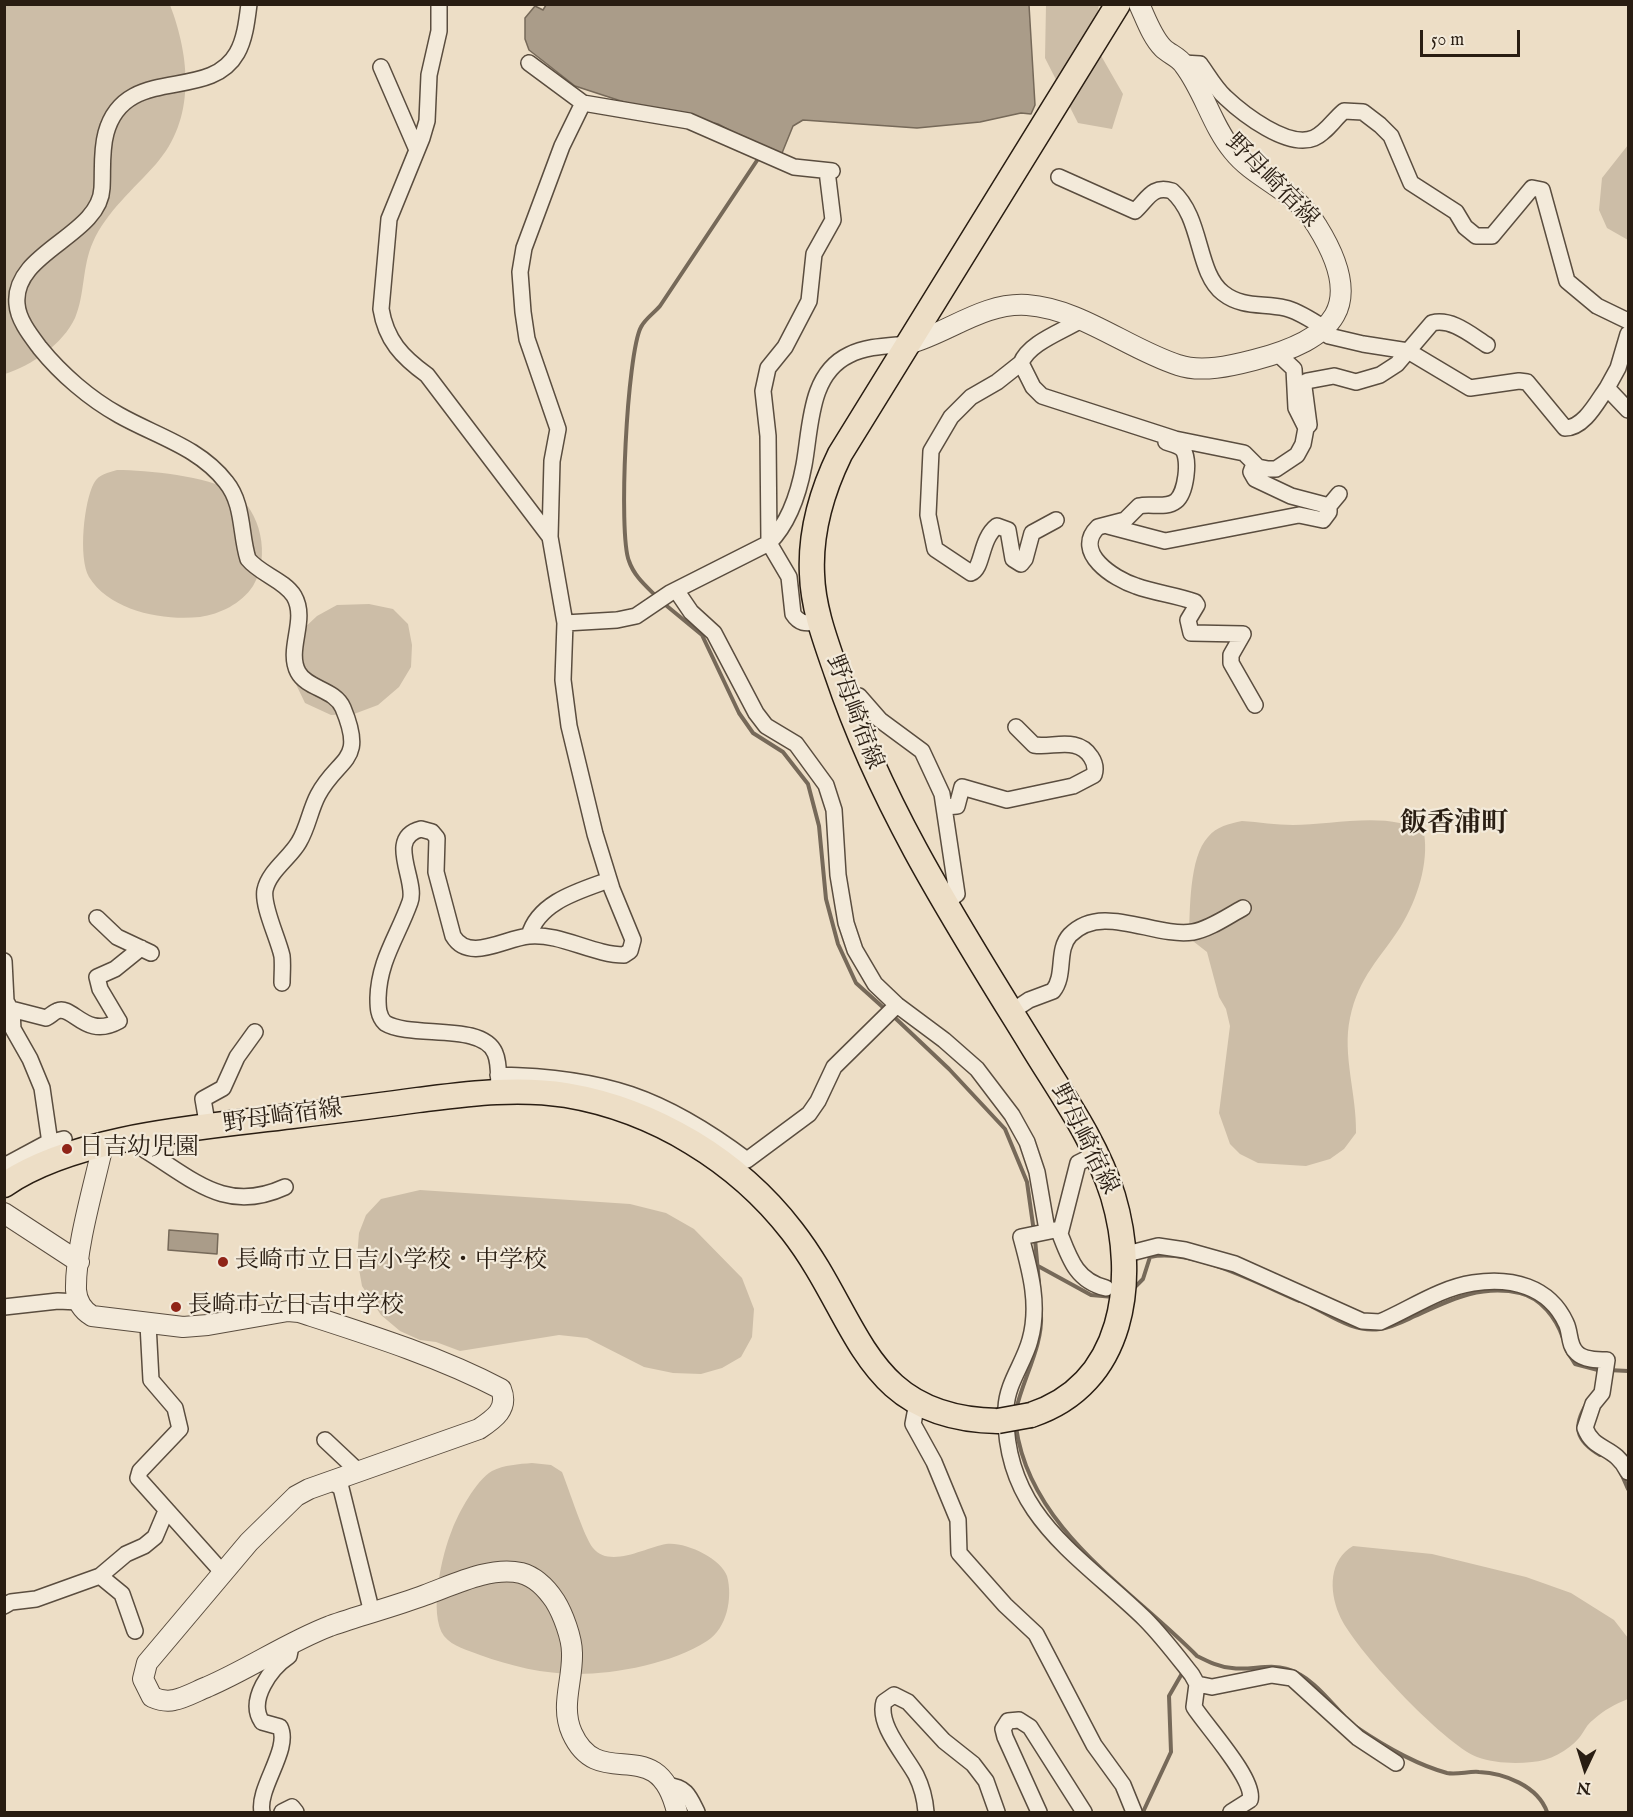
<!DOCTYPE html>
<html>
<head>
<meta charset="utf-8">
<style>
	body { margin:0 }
	#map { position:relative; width:1633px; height:1817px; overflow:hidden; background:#eddec6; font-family:"IM FELL English",serif }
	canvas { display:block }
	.frame { position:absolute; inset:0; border:6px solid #291d12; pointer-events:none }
	.north { position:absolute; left:1555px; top:1739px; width:60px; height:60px; -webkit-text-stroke:4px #f3eada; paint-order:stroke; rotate:184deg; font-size:16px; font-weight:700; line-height:24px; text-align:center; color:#291d12 }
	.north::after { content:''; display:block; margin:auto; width:21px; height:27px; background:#291d12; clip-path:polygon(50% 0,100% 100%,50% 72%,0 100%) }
	.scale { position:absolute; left:1420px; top:30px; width:100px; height:27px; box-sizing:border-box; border:3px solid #291d12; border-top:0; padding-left:8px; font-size:18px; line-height:21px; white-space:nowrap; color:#291d12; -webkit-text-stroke:4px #f3eada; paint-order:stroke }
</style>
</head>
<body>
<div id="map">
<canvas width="1633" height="1817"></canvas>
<div class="frame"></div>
<div class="north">N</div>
<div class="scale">50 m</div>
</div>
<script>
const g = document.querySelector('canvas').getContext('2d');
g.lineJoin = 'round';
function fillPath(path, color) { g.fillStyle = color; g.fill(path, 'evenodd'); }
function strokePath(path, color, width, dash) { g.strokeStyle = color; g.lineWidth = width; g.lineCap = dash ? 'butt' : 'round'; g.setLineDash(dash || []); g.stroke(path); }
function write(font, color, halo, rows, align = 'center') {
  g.font = font + ' "IM FELL English","Noto Serif JP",serif'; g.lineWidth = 4.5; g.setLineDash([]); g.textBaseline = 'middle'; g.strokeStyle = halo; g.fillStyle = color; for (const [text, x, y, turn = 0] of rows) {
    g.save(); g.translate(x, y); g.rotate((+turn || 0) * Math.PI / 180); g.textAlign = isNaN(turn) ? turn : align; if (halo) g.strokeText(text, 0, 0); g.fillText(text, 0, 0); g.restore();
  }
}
fillPath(new Path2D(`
	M 4,5 L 170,5 C 190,57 196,119 156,164 C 133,190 107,211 93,242 C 82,266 85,295 75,318 C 63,344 31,366 5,374 Z
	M 1046,5 L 1099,5 L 1092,40 L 1123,94 L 1112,129 L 1078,123 L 1045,58 Z
	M 1628,145 L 1628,240 L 1607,228 L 1599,210 L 1602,178 Z
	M 117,470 C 147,470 208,476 233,492 C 261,510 271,557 253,586 C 241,604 220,614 200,617 C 163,621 110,611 89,577 C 78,558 84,501 94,483 C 99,474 108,473 117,470 Z
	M 369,604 L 393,609 L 408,624 L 412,645 L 411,667 L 399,687 L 378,705 L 354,714 L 331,715 L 305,703 L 292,676 L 301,631 L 317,616 L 337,605 Z
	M 1242,821 C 1259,822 1276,825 1293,825 C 1331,825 1392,810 1424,833 C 1429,863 1417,900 1401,926 C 1380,959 1359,976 1350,1018 C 1342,1055 1357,1095 1356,1133 L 1344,1149 L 1330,1159 L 1306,1166 L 1258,1163 L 1240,1154 L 1230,1144 L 1219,1113 L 1230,1026 L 1226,1009 L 1219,997 L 1207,952 L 1189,938 C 1190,911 1189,857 1208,837 C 1217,826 1229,824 1242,821 Z
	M 420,1190 L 630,1204 L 666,1213 L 694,1229 L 742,1278 L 754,1309 L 752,1337 L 741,1357 L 722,1368 L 701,1374 L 673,1373 L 644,1367 L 587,1338 L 559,1335 L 460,1351 L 436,1342 L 420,1340 L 400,1331 L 381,1315 L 362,1286 L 357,1258 L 359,1233 L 366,1215 L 381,1199 Z
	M 532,1463 L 551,1465 L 562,1472 C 569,1489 584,1537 593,1548 C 610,1569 646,1547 666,1544 C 684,1541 721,1558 727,1576 C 733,1597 727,1629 707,1641 C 673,1663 617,1674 577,1674 C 544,1674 510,1666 480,1655 C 468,1650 453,1647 444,1636 C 428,1614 442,1554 452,1530 C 458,1514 476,1480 492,1471 C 504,1465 519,1464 532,1463 Z
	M 1353,1546 L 1432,1554 L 1526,1577 L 1571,1593 L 1614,1620 L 1628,1638 L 1628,1699 C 1615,1704 1604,1710 1593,1720 C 1587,1724 1584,1732 1579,1738 C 1568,1751 1549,1761 1532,1762 C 1514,1764 1494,1763 1477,1757 C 1445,1745 1351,1646 1339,1614 C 1329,1590 1329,1560 1353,1546 Z`), '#ccbda7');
const water = new Path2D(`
	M 546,5 L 1029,5 L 1035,105 L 1031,114 L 1021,113 L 980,122 L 917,128 L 803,120 L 793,126 L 780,158 L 718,124 L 624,102 L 575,86 L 529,50 L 525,39 L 525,18 L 535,6 L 543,10 Z
	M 169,1230 L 218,1234 L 217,1254 L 168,1250 Z`);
fillPath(water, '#aa9c89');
strokePath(water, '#766959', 1.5);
strokePath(new Path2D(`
	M 657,597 C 646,586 634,576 629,561 C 618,534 627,353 641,327 C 645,319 654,313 660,306 L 760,156
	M 662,602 L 702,635 L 739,713 L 753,733 L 783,752 L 808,784 L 819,826 L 826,899 L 838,944 L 856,983 L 886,1010
	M 892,1015 L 949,1069 L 1005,1129 L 1027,1182 L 1034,1232
	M 1035,1239 L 1039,1283
	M 1038,1266 L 1091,1295 L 1114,1297
	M 1132,1290 L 1143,1279 L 1150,1257 C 1193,1248 1259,1284 1299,1301
	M 1311,1306 C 1333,1317 1355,1333 1380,1329 C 1393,1327 1404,1321 1415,1316 C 1450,1300 1481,1284 1520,1293 C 1541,1298 1556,1318 1563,1338
	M 1567,1351 L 1575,1364 L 1598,1370 L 1598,1374
	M 1608,1370 L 1628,1371
	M 1587,1403 C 1572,1427 1576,1441 1600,1455
	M 1016,1410 C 1023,1378 1043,1346 1041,1314
	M 1016,1427 C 1030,1529 1130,1588 1197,1656 C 1209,1662 1219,1667 1232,1668 C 1250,1671 1269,1663 1287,1669 C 1311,1676 1328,1699 1344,1716
	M 1621,1473 L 1628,1489
	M 1356,1727 C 1384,1746 1414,1764 1447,1773 C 1457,1775 1469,1771 1479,1772 C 1504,1773 1538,1786 1547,1812
	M 1143,1812 L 1171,1752 L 1169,1696 L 1184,1670`), '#766959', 4);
const minor = new Path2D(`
	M 249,4 C 247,20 245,39 237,53 C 209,103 125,63 106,133 C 101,151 103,170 102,188 C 100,236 12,252 17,304 C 18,320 31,336 40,348 C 61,374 90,399 119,415 C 156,436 199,447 226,482 C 244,504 240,534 248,559 C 260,574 284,580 294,596 C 308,620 286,649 298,672 C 307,689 335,689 343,708 C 366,763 339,756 318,795 C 310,810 308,827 299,842 C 290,858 269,871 265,890 C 262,906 278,938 282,956 C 283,964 282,974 282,983
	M 439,4 L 439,31 L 429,75 L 427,121 L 422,138 L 389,219 L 381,309 C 386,340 402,357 427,375 L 550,537
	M 529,63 L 583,103 L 689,121 L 794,167 L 832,171
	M 1183,63 L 1200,64 C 1208,75 1215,88 1225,97 C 1243,114 1288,149 1314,138 C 1326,133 1334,119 1344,111 L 1363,112 L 1380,125 L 1391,136 L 1411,183 L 1456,212 L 1465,227 L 1476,236 L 1492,236 L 1532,188 L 1542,190 L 1567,281 L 1597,306 L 1628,321
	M 381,67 L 417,150
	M 1059,177 L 1135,211 C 1148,199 1152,185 1172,191 C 1203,218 1196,272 1223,293 C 1242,308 1263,303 1285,308 C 1299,311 1314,322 1326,329
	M 1079,321 C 1061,332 1029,343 1021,363 L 1033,387 L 1042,396 L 1175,439 L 1244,453 L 1258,467 L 1268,469 L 1276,469 L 1297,455 L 1303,444 L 1306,428 L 1309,425 L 1304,387 L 1307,381 L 1334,376 L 1356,382 L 1380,375 L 1397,364 L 1432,323 C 1452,318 1471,335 1487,345
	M 1323,332 L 1329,336 L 1363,344 L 1408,351 L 1470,388 L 1519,381 L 1527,382 L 1565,428 C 1584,428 1597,402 1607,388
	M 1628,334 L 1618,368 L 1607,388 L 1628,410
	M 1278,354 L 1294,369 L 1296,408 L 1306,428
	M 1021,363 L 997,382 L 971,397 L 951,417 L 931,451 L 928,515 L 935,549 L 971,573 C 983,569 980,539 997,526 L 1008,530 L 1013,559 L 1021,564 L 1025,559 L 1032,533 L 1056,520
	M 1166,442 C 1171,444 1179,445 1183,450 C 1190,460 1186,493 1176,501 C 1166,509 1150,503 1139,506 L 1125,520 L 1098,527 C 1072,552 1114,579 1136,586 C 1155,593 1176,595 1195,602 L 1197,605 L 1188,620 L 1191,633 L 1243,634 L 1231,655 L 1231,663 L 1255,705
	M 1254,464 L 1251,472 L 1255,479 L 1291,496 L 1329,506 L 1339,494
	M 1108,526 L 1165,541 L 1299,515 L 1323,520 L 1329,512 L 1329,506
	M 676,590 L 691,612 L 714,633 L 756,713 L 766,726 L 796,744 L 826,785 L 834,810 L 838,875 L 846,923 L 855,950 L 875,984 L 897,1005 L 944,1040 L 977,1069 L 1012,1115 L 1027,1142 L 1037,1172 L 1047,1230
	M 819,622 C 807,623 800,625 793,614 L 789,577 L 769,543 L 768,436 L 763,391 L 768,368 L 785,347 L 809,301 L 814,254 L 833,220 L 827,171
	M 565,623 L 617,620 L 636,616 L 670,593 L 769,543 C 789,523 799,492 804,465 C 811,427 809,374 849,355 C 867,346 888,346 908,344
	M 844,696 L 859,696 L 880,720 L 922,751 L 942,794 L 957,894 L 944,904
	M 945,807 L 957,806 L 962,787 L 1007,800 L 1073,786 L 1094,775 C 1096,769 1095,763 1091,757 C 1078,736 1053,748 1034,745 L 1016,727
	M 97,918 L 117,937 L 151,953
	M 529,936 C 538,902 579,891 609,880
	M 4,961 L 6,1001 L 12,1012 L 13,1029 L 30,1059 L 42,1088 L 50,1143
	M 11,1009 L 46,1018 C 50,1016 54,1012 57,1011 C 73,1004 85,1040 119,1021 L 100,989 L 97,977 L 115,969 L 141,948
	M 1011,1012 L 1029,1000 L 1053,991 C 1066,975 1056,950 1070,935 C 1102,902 1154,938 1193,932 C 1210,929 1228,916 1243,908
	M 498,1075 C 604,1077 663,1097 747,1160 L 809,1114 L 818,1101 L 834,1067 L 897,1005
	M 499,1090 C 498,1079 500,1064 495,1053 C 482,1022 411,1039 385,1023 C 378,1016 378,1007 378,998 C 379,960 398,936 410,902 C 418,881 385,838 421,829 L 432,832 L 437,838 L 436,872 L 453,936 C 469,963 505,938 529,936 C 561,933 593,955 624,955 L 630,951 L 633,940 L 612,889 L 595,834 L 569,726 L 563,680 L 565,623 L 550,537 L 552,461 L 558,429 L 527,339 L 523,312 L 520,272 L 524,248 L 562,146 L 583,103
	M 208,1128 L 203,1099 L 223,1088 L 237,1057 L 255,1032
	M 141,1138 L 145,1150 C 194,1180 226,1214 285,1187
	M 1096,1154 L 1078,1163 L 1060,1234 C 1070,1260 1077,1281 1106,1288
	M 4,1166 L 45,1144 L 64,1139
	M 1060,1229 L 1021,1237 C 1030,1270 1040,1305 1030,1340 C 1024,1363 1007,1383 1006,1408 C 1002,1514 1078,1554 1145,1619 C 1162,1636 1177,1656 1192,1675 L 1197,1684 L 1194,1707 C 1206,1726 1256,1780 1250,1800 L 1231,1812
	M 1123,1255 L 1158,1246 L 1185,1250 L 1235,1264 L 1362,1321 L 1380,1322 C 1410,1309 1440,1288 1473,1283 C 1511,1277 1549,1286 1566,1323 C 1571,1333 1568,1345 1577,1353 C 1584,1360 1597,1360 1607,1360 L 1602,1393 L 1593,1404 L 1585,1428 C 1594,1452 1615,1445 1628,1472
	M 4,1307 L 58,1301 L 79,1302
	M 148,1324 L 151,1380 L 175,1408 L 180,1429 L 140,1471 L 138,1478 L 223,1573
	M 917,1403 L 913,1424 L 934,1462 L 958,1520 L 959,1553 L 1005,1605 L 1036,1634 L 1094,1745 L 1123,1785 L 1134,1812
	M 325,1440 L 358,1471
	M 330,1481 L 341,1488 L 372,1613
	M 100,1576 L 122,1594 L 135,1631
	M 4,1606 L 11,1602 L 36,1599 L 100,1576 L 126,1554 L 144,1546 L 155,1537 L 166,1511
	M 1197,1684 L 1212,1687 L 1272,1675 L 1292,1678 L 1358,1738 L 1396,1763
	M 668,1786 C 686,1786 690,1798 697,1812
	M 262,1812 C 257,1788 291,1749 280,1727 L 262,1722 C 247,1700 271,1668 289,1656 L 291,1646
	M 282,1812 L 292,1807 L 296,1812
	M 926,1812 C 925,1799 922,1787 916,1775 C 906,1756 877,1725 884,1702 L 894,1695 L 908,1702 L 944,1741 L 973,1764 L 986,1781 L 997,1812
	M 1039,1812 L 1005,1737 L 1003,1729 L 1008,1721 L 1019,1720 L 1030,1727 L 1084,1812`);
const tertiary = new Path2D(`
	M 908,344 C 948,333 984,302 1027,305 C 1081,309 1128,349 1178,365 C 1201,373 1231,366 1254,360 C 1335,339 1367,306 1317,226 C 1295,189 1256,180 1233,151 C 1212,126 1204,91 1184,65 C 1179,57 1169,54 1163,48 C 1152,37 1146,19 1139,4
	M 103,1145 C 94,1186 75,1249 76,1290 C 77,1302 82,1310 92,1316 L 183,1327 L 208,1325 L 288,1311 L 299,1312 C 367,1334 438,1356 501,1389 C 509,1409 494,1419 479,1429 L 309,1489 L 296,1496 L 249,1542 L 147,1663 L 143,1679 L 152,1697 C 159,1700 166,1702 174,1700 C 185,1698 197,1691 207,1687 C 249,1669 288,1642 330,1626 C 361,1615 393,1607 425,1595 C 453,1585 490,1566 521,1573 C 536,1577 547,1589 555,1601 C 563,1614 572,1638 572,1653 C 573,1681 560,1706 572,1733 C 600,1795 657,1729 677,1812
	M 4,1213 L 79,1262`);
const primary = new Path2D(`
	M 4,1185 C 77,1135 205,1127 292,1116 C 334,1111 376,1106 418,1100 C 467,1094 516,1087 566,1095 C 655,1110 738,1161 792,1231 C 860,1318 862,1419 998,1421
	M 1031,1415 C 1125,1384 1138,1280 1113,1196 C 1096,1141 1060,1092 1031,1044 C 957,924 882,808 837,674 C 826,642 813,609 812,574 C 810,533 822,491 840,454 L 1118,4`);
strokePath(minor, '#5a4d3f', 18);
strokePath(tertiary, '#5a4d3f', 22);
strokePath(primary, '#291d12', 27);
strokePath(minor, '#f3eada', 15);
strokePath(tertiary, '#f3eada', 20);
strokePath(primary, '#eddec6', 24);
const primaryBridge = new Path2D(`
	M 998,1421 L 1031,1415`);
strokePath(primaryBridge, '#291d12', 27, []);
strokePath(primaryBridge, '#eddec6', 24);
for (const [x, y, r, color] of [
	[67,1149,6,"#8f2418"],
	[223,1262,6,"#8f2418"],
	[176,1307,6,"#8f2418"]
]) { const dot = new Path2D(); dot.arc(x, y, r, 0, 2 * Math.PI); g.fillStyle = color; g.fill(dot); strokePath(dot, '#f3eada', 2); }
write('24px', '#291d12', '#f3eada', [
	["野母崎宿線",1271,182,45],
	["野母崎宿線",853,713,69],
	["野母崎宿線",283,1118,-8],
	["野母崎宿線",1083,1140,63]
]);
write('24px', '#291d12', '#f3eada', [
	["日吉幼児園",79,1149],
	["長崎市立日吉小学校・中学校",235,1262],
	["長崎市立日吉中学校",188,1307]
], 'left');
write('bold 27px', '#291d12', '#f3eada', [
	["飯香浦町",1454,825]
]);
</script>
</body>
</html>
